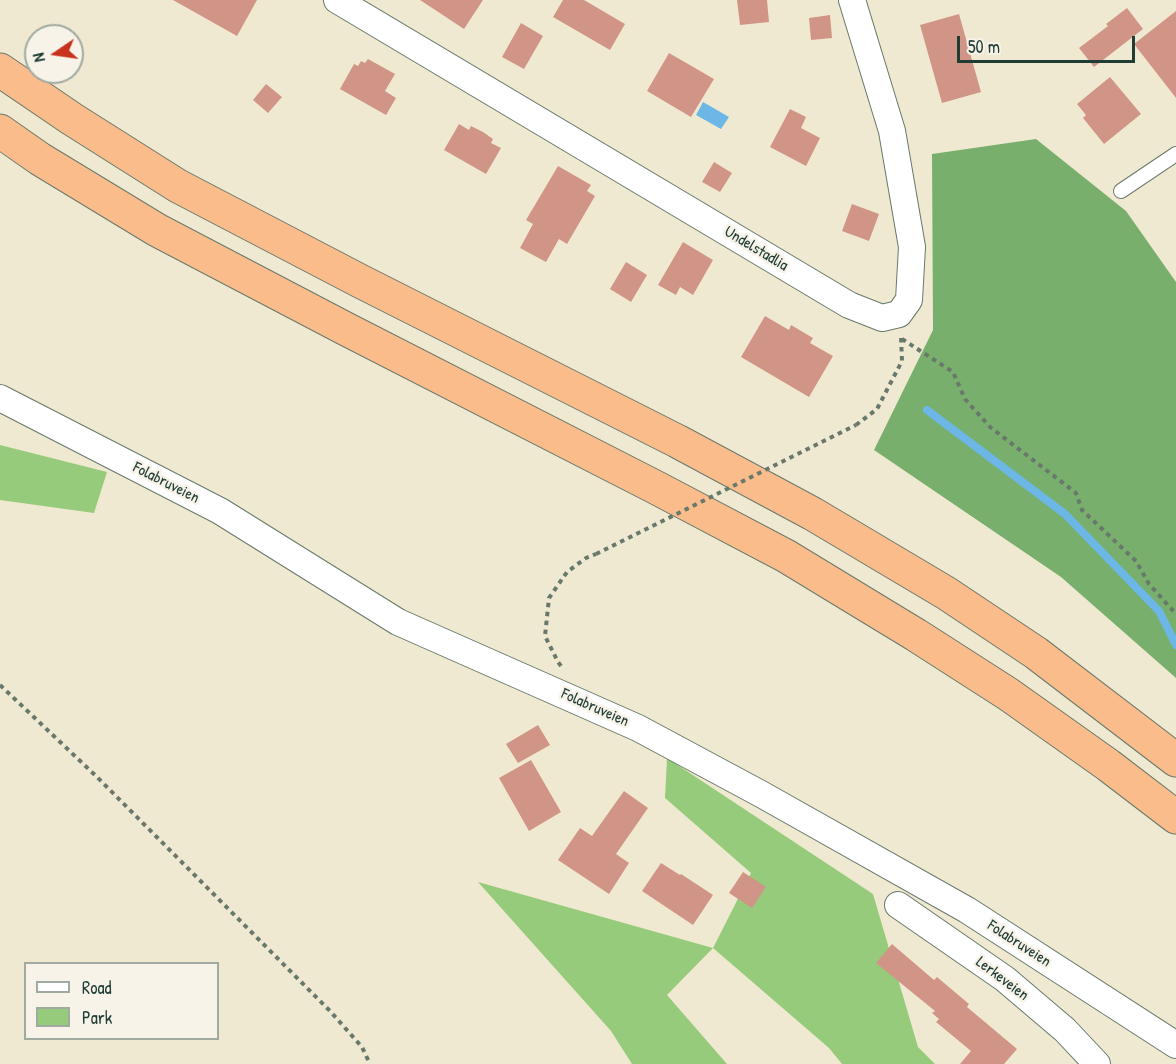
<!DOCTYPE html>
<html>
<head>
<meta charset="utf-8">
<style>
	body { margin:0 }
	#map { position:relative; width:1176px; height:1064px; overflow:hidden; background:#f0e9d1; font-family:"Patrick Hand",sans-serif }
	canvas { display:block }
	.legend { position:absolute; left:24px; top:962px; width:195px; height:78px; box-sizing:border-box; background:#f7f3e8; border:2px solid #a1aaa0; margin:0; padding:8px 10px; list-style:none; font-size:18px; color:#1f3d34 }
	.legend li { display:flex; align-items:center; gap:12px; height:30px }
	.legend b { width:30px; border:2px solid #a1aaa0 }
	.north { position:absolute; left:24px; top:24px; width:60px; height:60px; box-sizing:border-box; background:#f7f3e8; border:2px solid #a1aaa0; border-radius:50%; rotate:257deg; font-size:16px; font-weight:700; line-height:24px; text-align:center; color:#1f3d34 }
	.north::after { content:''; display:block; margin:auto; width:21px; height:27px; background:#c8321e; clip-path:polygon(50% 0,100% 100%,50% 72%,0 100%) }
	.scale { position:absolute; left:957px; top:36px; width:178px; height:27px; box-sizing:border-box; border:3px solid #1f3d34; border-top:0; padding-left:8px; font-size:18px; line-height:21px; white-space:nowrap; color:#1f3d34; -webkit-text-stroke:4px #f7f3e8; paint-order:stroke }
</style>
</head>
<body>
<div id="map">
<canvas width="1176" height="1064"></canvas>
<ul class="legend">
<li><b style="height:8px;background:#fff"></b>Road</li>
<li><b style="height:16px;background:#96cb7c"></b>Park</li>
</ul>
<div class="north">N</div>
<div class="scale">50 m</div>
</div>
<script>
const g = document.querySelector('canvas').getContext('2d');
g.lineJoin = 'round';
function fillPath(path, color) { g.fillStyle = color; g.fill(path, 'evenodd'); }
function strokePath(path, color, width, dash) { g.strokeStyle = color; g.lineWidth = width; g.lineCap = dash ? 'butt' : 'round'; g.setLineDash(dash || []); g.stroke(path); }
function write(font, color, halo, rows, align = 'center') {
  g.font = font + ' "Patrick Hand",sans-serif'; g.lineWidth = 5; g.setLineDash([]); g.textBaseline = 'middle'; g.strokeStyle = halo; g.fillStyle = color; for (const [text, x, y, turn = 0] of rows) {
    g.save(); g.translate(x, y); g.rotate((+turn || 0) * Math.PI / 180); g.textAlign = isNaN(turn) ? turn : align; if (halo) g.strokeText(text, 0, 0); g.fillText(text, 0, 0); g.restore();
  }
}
fillPath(new Path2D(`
	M 0,445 L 107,472 L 94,513 L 0,500 Z
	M 667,758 L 873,894 L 918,1047 L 935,1064 L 842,1064 L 829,1048 L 713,948 L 667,995 L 727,1064 L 632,1064 L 611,1031 L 478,882 L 713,948 L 751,873 L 665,798 Z`), '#96cb7c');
fillPath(new Path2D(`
	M 1036,139 L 1126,211 L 1176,282 L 1176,678 L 1061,577 L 874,450 L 933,330 L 932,154 Z`), '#78af6c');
fillPath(new Path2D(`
	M 703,102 L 729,117 L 721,129 L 696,115 Z`), '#6cb7e5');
strokePath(new Path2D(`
	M 927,410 L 1065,514 L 1159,611 L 1176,645`), '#6cb7e5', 8);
fillPath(new Path2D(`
	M 173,0 L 257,0 L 237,36 Z
	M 420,0 L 483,0 L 464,29 Z
	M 563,0 L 584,0 L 625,24 L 610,50 L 553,17 Z
	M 737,0 L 767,0 L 769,22 L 740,25 Z
	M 1127,8 L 1143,29 L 1094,67 L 1079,48 L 1108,26 L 1106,24 Z
	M 1176,11 L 1176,98 L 1134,44 Z
	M 959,14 L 981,92 L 942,103 L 920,25 Z
	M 830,15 L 832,38 L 811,40 L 809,18 Z
	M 521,23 L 543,36 L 524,69 L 502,57 Z
	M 669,53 L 714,79 L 691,117 L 647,91 Z
	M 368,59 L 395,74 L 385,91 L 396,98 L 386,115 L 340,89 L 354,64 L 358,66 L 361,61 L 365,63 Z
	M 1110,77 L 1141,114 L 1104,144 L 1083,118 L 1086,115 L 1077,104 Z
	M 266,84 L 282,97 L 268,113 L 253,100 Z
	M 790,109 L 806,117 L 801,128 L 820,138 L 806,166 L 770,147 Z
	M 459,124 L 469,130 L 471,126 L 483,132 L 493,139 L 491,143 L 501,148 L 486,174 L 444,150 Z
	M 714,162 L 732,173 L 720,192 L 702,182 Z
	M 558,166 L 591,185 L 587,191 L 595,196 L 567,244 L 559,239 L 546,262 L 520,248 L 533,224 L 526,220 Z
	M 852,204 L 879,214 L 869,241 L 842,231 Z
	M 683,242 L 713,260 L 693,295 L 680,287 L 676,295 L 658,285 Z
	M 626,262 L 647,275 L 631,302 L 610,289 Z
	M 765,316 L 789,330 L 791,325 L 813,338 L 810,343 L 833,356 L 809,397 L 741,357 Z
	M 538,725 L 550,745 L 518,763 L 506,744 Z
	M 531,760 L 561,812 L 529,831 L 499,778 Z
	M 624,791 L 648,808 L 616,854 L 629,863 L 609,894 L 558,860 L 580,828 L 592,836 Z
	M 661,863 L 680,875 L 681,874 L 713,895 L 693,925 L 642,891 Z
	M 743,872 L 766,887 L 752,908 L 729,893 Z
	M 892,944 L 934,980 L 937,977 L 969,1004 L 967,1007 L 1017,1049 L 1004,1064 L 960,1064 L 971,1051 L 936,1022 L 939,1019 L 932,1013 L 935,1011 L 876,963 Z`), '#d19587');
const service = new Path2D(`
	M 1121,191 L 1176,154`);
const minor = new Path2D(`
	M 337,0 L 849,305 L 882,318 L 899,314 L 909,300 L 912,247 L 892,131 L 852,0
	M 0,398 L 220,511 L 398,622 L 638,728 L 761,794 L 967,910 L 1176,1045
	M 898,905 L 1005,979 L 1065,1030 L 1097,1064`);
const motorway = new Path2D(`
	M 0,70 L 72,119 L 178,186 L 360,281 L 677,441 L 813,514 L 946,593 L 1036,653 L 1176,760
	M 0,131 L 40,159 L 157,230 L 346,329 L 655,487 L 786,556 L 916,635 L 1008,694 L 1108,765 L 1176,817`);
strokePath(service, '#68796b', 16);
strokePath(minor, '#68796b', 28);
strokePath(motorway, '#68796b', 35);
strokePath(new Path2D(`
	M 902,339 L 953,372 L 965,399 L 990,427 L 1076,493 L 1082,510 L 1136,561 L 1149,584 L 1176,614
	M 856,425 L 877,409 L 902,361 L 901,337
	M 561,666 L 558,662 L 545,636 L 549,598 L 567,572 L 586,558 L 596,554
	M 0,685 L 96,776 L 330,1011 L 362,1047 L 370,1064`), '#68796b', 4, [4.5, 4.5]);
strokePath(service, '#fff', 14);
strokePath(minor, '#fff', 26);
strokePath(motorway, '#fabc8b', 33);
strokePath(new Path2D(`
	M 596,554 L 856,425`), '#68796b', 4, [4.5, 4.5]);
write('16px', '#1f3d34', '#f7f3e8', [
	["Undelstadlia",756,249,31],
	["Folabruveien",166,483,27],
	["Folabruveien",595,708,24],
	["Folabruveien",1019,944,33],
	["Lerkeveien",1002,979,37]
]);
</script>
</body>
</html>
